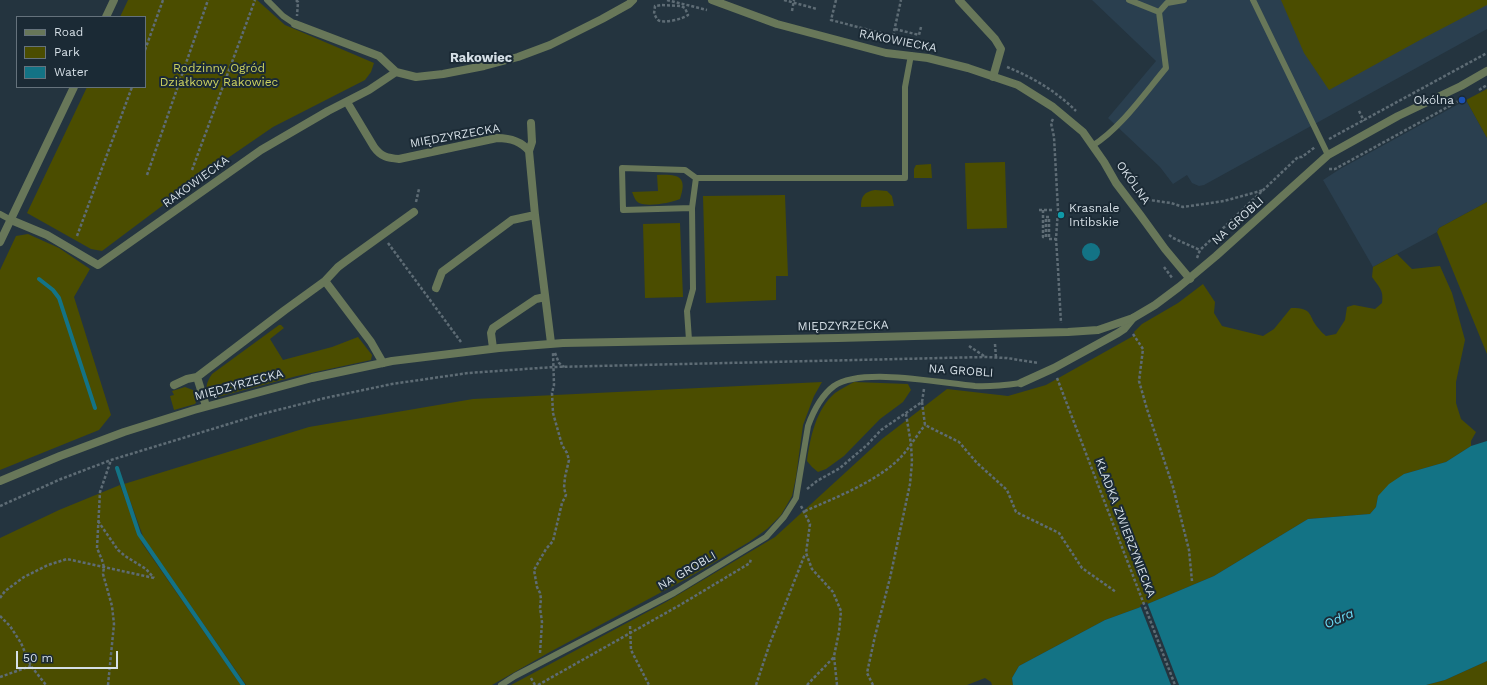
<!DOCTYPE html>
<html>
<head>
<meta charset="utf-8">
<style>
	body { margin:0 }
	#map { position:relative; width:1487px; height:685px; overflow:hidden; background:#24343f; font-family:"Work Sans",sans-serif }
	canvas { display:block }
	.legend { position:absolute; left:16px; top:16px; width:130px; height:72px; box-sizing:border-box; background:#1b2a35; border:1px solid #65727c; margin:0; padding:5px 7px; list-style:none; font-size:12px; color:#d5dfe6 }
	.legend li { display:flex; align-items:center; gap:8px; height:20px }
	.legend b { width:20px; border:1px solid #65727c }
	.scale { position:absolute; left:16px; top:651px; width:102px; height:18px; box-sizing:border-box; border:2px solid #d5dfe6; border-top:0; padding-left:5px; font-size:12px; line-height:14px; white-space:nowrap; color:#d5dfe6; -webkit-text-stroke:3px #1b2a35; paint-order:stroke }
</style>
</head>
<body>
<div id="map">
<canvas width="1487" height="685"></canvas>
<ul class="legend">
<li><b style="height:5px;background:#687759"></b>Road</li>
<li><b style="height:11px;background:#4b4d00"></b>Park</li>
<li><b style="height:11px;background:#137385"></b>Water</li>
</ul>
<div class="scale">50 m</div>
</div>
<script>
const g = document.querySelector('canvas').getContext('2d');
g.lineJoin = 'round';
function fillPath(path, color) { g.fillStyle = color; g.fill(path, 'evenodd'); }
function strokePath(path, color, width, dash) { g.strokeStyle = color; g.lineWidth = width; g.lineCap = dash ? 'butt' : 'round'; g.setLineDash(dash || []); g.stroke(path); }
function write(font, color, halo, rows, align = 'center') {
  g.font = font + ' "Work Sans",sans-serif'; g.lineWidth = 4; g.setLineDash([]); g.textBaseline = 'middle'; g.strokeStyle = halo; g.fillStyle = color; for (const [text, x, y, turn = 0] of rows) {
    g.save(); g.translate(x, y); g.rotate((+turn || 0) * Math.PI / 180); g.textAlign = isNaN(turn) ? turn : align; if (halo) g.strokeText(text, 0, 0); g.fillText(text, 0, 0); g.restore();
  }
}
fillPath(new Path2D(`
	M 1092,0 L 1487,0 L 1487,29 L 1204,185 L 1199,186 L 1192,183 L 1187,175 L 1173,184 L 1160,167 L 1108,118 L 1156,61 Z
	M 1466,100 L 1487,138 L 1487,202 L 1439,228 L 1437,232 L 1373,267 L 1323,180 L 1340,169 Z`), '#2a3f4f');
fillPath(new Path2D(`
	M 128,0 L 257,0 L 285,25 L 374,63 L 371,72 L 365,80 L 273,127 L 206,173 L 102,251 L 91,249 L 27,213 L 87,87 L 145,87 L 145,17 L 120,17 Z
	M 1281,0 L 1487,0 L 1487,5 L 1420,40 L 1329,90 L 1304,53 Z
	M 1487,89 L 1487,138 L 1466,100 Z
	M 1005,162 L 1007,228 L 967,229 L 965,163 Z
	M 931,164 L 932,178 L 914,178 L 914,169 L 916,165 Z
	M 657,175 C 678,174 688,176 680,199 C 671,203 648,207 639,203 C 635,201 634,196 632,192 L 658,191 Z
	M 875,190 L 887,191 L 892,196 L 894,206 L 861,207 C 861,196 864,192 875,190 Z
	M 785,195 L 788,276 L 776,276 L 776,300 L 706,303 L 703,196 Z
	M 1487,202 L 1487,354 L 1437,232 L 1439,228 Z
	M 680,223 L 683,297 L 645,298 L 643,224 Z
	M 28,234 L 59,248 L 90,269 L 74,297 L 111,415 L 99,430 L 0,470 L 0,270 L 16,236 Z
	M 1397,254 L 1412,269 L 1440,266 L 1452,293 L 1465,340 L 1456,382 L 1456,403 L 1461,419 L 1476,432 L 1471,441 L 1471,446 L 1446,462 L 1404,474 L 1378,496 L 1376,507 L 1370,514 L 1308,519 L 1214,576 L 1138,608 L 1105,620 L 1019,666 L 1012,678 L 1013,685 L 992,685 L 991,682 L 985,678 L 967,685 L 511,685 L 666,602 L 775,537 L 882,439 L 947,389 L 1008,396 L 1046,385 L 1135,335 L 1134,332 L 1142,324 L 1178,303 L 1203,284 L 1215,302 L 1214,313 L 1222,326 L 1263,336 L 1274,329 L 1291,308 C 1315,308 1307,316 1319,329 C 1321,332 1324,334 1326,336 L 1336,334 L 1345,320 L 1347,307 L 1354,305 L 1375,309 L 1382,303 C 1384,290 1379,287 1372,277 L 1373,267 Z
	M 279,325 L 281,325 L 284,328 L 270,339 L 283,360 L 332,347 L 358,337 L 372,355 L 371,360 L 297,376 L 214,398 C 203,392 206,383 212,374 Z
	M 822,382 L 814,396 L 803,425 L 796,477 L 792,496 L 781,515 L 767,529 L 749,542 L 686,579 L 548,653 L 492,685 L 246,685 L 144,539 L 124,484 L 309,427 L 473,399 Z
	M 854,382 L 908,384 L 911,390 L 903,402 L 880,419 L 844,456 L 826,469 L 818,472 L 812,467 L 807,461 C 810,438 816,409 835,393 C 841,389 848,385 854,382 Z
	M 185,387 L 193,390 L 198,399 L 195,404 L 174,410 L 170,396 L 174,395 L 172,391 Z
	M 120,485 L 142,543 L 241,685 L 0,685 L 0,538 L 59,510 Z
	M 1487,661 L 1487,685 L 1426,685 L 1445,680 Z`), '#4b4d00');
fillPath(new Path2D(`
	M1082 252a9 9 0 1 1 18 0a9 9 0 1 1-18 0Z
	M 1487,441 L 1487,661 L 1445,680 L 1426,685 L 1013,685 L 1012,678 L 1019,666 L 1105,620 L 1138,608 L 1214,576 L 1308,519 L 1370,514 L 1376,507 L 1378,496 L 1389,484 L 1404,474 L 1446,462 L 1471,446 Z`), '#137385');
fillPath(new Path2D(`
	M 1147,602 L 1179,685 L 1171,685 L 1140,605 Z`), '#24343f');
strokePath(new Path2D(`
	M 39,279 L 53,290 L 59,298 L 95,408
	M 117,468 L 139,534 L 243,685`), '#137385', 4);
strokePath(new Path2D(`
	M 296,0 L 298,2 L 297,16
	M 667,0 L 707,10
	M 784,0 L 817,9
	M 836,0 L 831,20 L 930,46
	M 662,5 L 681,6 L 685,8 L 688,15 C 683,19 663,24 658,20 C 656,19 656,16 654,14 L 655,6 Z
	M 792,11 L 794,0
	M 895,29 L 919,35 L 921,27
	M 893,36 L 901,0
	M 145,50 L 163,0
	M 1007,67 C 1032,77 1056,91 1076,111
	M 1479,90 L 1487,85
	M 1359,111 L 1364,121
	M 1053,119 L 1051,123 L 1054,137 L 1058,210 L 1056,239 L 1058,269 L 1061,323
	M 1329,139 L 1487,53
	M 1329,169 L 1335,169 L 1464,98
	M 192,170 L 255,0
	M 1123,172 L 1131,182
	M 147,175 L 208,0
	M 1142,199 L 1171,203 L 1183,207 L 1224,201 L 1264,190
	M 416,202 L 419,189
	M 1039,210 L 1054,210
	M 1043,210 L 1043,237 L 1046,237 L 1046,217 L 1049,217 L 1049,239 L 1056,239
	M 1169,235 L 1173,238 L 1200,250
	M 77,236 L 132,87
	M 388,243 L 461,342
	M 1197,258 L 1200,250 L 1298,157 L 1302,157 L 1315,147
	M 1164,267 L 1173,279
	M 1133,334 L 1143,349 L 1139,381 L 1147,409 L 1173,487 L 1189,550 L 1192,581
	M 995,344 L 996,358
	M 969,346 L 984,356
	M 555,353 L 559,363 L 564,367
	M 1057,378 L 1175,685
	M 922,402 L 925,425 L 959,442 L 977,463 L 1007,490 L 1016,512 L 1059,533 L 1082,568 L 1116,592
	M 807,489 L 817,481 L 840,468 L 867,445 L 881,430 L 922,402 L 924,389
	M 0,506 L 61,479 L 111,460 L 258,415 L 325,398 L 392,384 L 468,373 L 554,367 L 985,357 L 1007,358 L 1038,363
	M 801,506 L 810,524 L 806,553 L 812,569 L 833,592 L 841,611 L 839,632 L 834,656 L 837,685
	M 805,511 C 835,498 878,481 901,457 C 910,447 917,435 925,425
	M 98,521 L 118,550 L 125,556 L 146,569 L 154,578
	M 0,598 L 5,591 L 24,577 L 48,565 L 67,559 L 154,578
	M 0,616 L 10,626 L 21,643 L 31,666 L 46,685
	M 630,626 L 631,650 L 649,685
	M 540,653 L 542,622 L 540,608 L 541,599 L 540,593 L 537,587 L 534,570 L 546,549 L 553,541 L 562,503 L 566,495 L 564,488 L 565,477 L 569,460 L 567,453 L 562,445 L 553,413 L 552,393 L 554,385 L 553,353
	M 0,677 L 31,666
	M 531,678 L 535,685
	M 108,685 L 114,624 L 112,606 L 103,574 L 104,567 L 102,560 L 97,548 L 100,492 L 111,460
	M 538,685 L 680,605 L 750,563 L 751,558
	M 756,685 L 770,643 L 805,554
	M 807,685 L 834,657
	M 873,685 L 867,673 L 875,636 L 890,578 L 910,484 L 912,462 L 911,444 L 906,414`), '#5e6c75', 2.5, [3, 2]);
strokePath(new Path2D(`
	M 267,0 L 283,16 L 295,24
	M 1129,0 L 1159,12
	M 1253,0 L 1328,155
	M 1159,12 L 1167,3 L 1184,0
	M 1092,146 C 1120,129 1145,93 1166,68 L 1159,12
	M 696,178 L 692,208 L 623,210 L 622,168 L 685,170 L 696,178 L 905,178 L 905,87 L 911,55
	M 0,214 L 11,220
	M 689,340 L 687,311 L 693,289 L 692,208
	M 501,685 L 515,676 L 674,593 L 766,537 L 784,517 L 796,498 L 808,426 C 813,412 822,395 834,386 C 862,367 941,383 975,386 C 991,387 1006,385 1021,383`), '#687759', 6);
strokePath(new Path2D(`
	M 712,0 L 777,24 L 886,53 L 928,58 L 968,68 L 1018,85 L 1053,107 L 1083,132 L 1104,162 L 1116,183 L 1141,216 L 1165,249 L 1190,279
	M 959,0 L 995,39 L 1001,49 L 993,77
	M 295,24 L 379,56 L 396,72 L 416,77 L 443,74 L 484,66 L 518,57 L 550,45 L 602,19 L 629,4 L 633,0
	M 347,102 L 374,147 C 381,157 388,158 399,159 L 497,138 C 510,138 521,141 529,151 L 535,215 L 551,343
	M 529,151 L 532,142 L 531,123
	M 11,220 L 47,235 L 98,265 L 261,150 L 328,111 L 369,90 L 396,72
	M 325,281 L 371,342 L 383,363
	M 436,288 L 442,272 L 512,220 L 535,215
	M 493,348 L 491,333 L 493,328 L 536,299 L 545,297
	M 1021,383 L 1054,368 L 1118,333 L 1124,329 L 1133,318
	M 174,385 L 187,379 L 197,377
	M 206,406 L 197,377 L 285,310 L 325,281 L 338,267 L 346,261 L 414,212`), '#687759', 8);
strokePath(new Path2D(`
	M 106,17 L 114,0
	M 0,242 L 74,87
	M 0,481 L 60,456 L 124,432 L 194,410 L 312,378 L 392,361 L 499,348 L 563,343 L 838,338 L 1068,332 L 1098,330 L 1133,318 L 1155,305 L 1179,287 L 1216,256 L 1328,155 L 1398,116 L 1461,86 L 1487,71`), '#687759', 8);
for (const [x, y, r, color] of [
	[1462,100,4,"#1a4fb4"],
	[1061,215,4,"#0f9aa8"]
]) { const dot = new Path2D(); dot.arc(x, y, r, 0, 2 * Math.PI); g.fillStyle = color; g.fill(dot); strokePath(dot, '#1b2a35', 1.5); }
write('12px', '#d5dfe6', '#1b2a35', [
	["RAKOWIECKA",898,41,11],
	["MIĘDZYRZECKA",455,136,-10],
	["RAKOWIECKA",196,182,-36],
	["OKÓLNA",1133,183,55],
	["NA GROBLI",1238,221,-42],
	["MIĘDZYRZECKA",843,326,-1],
	["NA GROBLI",961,371,4],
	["MIĘDZYRZECKA",239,385,-15],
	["KŁADKA ZWIERZYNIECKA",1125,528,69],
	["NA GROBLI",687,571,-30]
]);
write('12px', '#cdd260', '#1b2a35', [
	["Rodzinny Ogród",219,68],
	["Działkowy Rakowiec",219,82]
]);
write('12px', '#d5dfe6', '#1b2a35', [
	["Okólna",1454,100],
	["Krasnale",1069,208,"left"],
	["Intibskie",1069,222,"left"]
], 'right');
write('bold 13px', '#d5dfe6', '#1b2a35', [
	["Rakowiec",481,58]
]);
write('italic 13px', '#6ddff9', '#1b2a35', [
	["Odra",1339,619,-24]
]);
</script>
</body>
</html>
